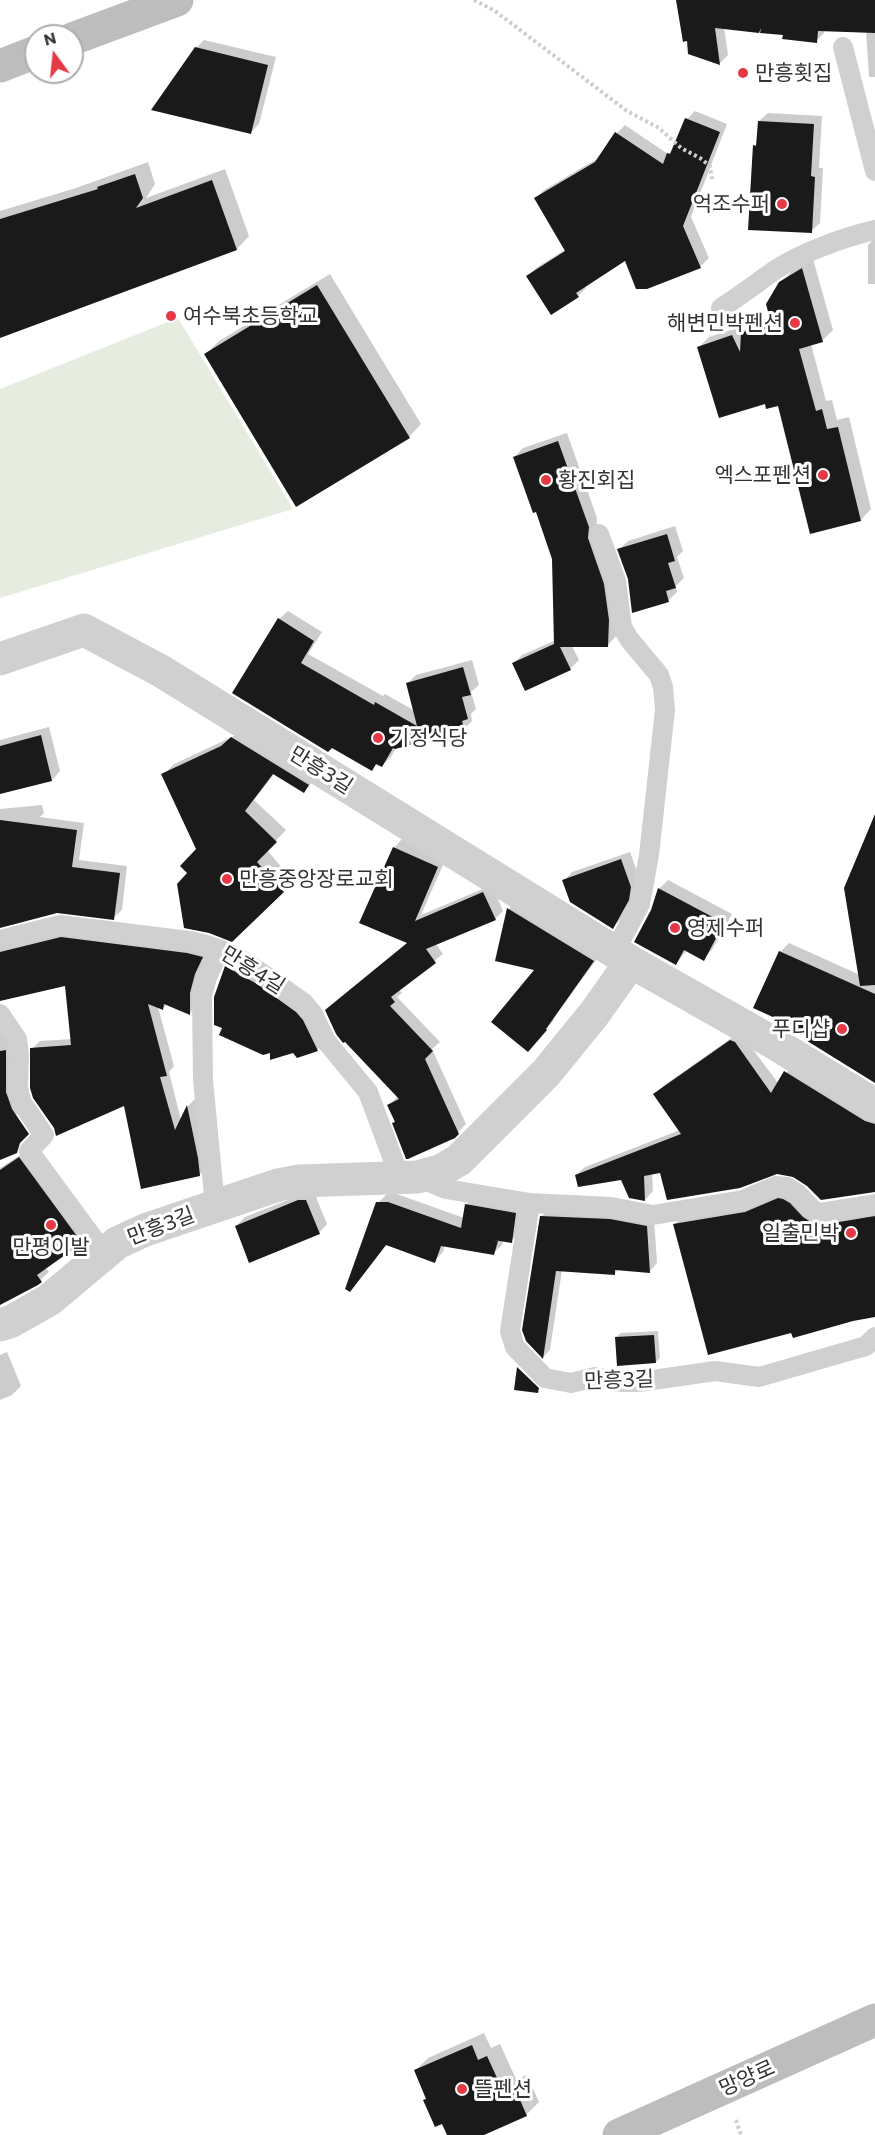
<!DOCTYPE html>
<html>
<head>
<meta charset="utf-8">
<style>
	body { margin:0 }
	#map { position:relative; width:875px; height:2135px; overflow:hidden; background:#fff; font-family:Commissioner,sans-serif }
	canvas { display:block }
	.north { position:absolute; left:24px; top:24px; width:60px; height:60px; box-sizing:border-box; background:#fff; border:2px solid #adadad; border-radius:50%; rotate:345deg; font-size:16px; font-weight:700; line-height:24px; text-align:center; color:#333 }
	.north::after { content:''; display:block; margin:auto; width:21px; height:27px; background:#e63946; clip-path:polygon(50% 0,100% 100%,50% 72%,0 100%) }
</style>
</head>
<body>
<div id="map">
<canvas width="875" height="2135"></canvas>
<div class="north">N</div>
</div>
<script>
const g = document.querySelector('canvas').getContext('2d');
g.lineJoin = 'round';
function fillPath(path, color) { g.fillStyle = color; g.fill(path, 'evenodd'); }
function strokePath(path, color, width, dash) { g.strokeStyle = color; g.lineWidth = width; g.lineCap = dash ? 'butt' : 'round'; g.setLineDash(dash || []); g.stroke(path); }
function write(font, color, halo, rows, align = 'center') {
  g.font = font + ' Commissioner,"Noto Sans KR",sans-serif'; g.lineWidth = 6; g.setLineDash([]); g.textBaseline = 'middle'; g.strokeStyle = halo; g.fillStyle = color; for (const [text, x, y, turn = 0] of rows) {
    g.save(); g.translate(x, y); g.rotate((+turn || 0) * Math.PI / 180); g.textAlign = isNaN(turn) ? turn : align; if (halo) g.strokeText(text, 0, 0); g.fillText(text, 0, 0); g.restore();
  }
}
fillPath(new Path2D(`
	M 178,318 L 293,509 L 0,598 L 0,389 Z`), '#e6ecdf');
fillPath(new Path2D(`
	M 678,0 L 875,0 L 875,77 L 869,77 L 866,31 L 825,29 L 824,33 L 816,41 L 762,27 L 758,31 L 724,27 L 728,55 L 720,63 L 690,53 Z
	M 204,40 L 276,57 L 259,124 L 251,132 L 196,48 Z
	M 695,111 L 727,124 L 691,217 L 709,258 L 701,266 L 647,287 L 626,258 L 584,285 L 586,288 L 578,296 L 528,276 L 536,268 L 566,249 L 536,198 L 544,190 L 600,157 L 617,133 L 625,125 L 668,154 L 675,148 L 687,119 Z
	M 768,113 L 822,116 L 819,168 L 823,168 L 820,223 L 811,231 L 749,228 L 755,145 L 758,142 L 759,121 Z
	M 148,162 L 155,184 L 146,198 L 225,169 L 249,236 L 237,249 L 0,336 L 0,211 L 76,188 Z
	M 875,238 L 875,284 L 868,284 L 868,245 Z
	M 813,259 L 833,330 L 822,341 L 811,344 L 826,401 L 832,400 L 837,420 L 849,417 L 871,509 L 861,520 L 779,404 L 766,402 L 699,347 L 709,337 L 743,326 L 745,331 L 753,323 L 771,317 L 780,283 L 791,272 Z
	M 330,274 L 421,424 L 409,437 L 206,354 L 219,341 Z
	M 567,433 L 597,518 L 596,529 L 617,611 L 616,636 L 608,645 L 572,646 L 579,660 L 570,669 L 514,663 L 522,655 L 556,640 L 554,559 L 537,510 L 514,457 L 523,448 Z
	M 675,526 L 683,551 L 677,557 L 684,578 L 676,586 L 677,592 L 669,600 L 634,611 L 629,579 L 619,549 L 628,541 Z
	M 288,611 L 322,632 L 308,654 L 383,696 L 385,694 L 415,711 L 408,683 L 416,675 L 472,660 L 479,685 L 471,692 L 476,709 L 471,714 L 472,721 L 464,729 L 396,748 L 391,757 L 382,765 L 378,763 L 372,769 L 333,747 L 279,619 Z
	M 49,727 L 60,771 L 52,780 L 0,793 L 0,740 Z
	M 243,727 L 314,780 L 304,791 L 275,773 L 254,800 L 286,830 L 267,850 L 293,881 L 232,941 L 189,873 L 198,850 L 163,775 L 174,764 L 234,736 Z
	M 42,805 L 44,813 L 40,817 L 84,823 L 79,860 L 127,866 L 122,910 L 113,918 L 57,912 L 0,926 L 0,809 Z
	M 875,817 L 875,1081 L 810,1032 L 780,952 L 789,943 L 860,975 Z
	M 402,839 L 446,858 L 421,915 L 492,885 L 503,911 L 495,919 L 436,944 L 443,954 L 399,989 L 402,993 L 397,997 L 440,1042 L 432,1049 L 466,1124 L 454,1136 L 396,1121 L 389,1105 L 398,1096 L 345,1040 L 408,942 L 394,848 Z
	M 630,852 L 639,877 L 637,890 L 622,918 L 613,927 L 564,881 L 572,872 Z
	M 668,880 L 732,914 L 712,950 L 703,959 L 687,950 L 676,964 L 652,910 L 659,889 Z
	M 517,901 L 602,952 L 553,1019 L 554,1020 L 528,1050 L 537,969 L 509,909 Z
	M 70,930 L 210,949 L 198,1005 L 190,1013 L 167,1004 L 162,1009 L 158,1007 L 174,1066 L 169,1072 L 181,1120 L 188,1106 L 195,1099 L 208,1167 L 199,1175 L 125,1104 L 32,1049 L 40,1041 L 72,1039 L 67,984 L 0,1000 L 0,939 Z
	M 235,958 L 265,976 L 326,1041 L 318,1049 L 297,1056 L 294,1051 L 272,1051 L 224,1027 L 216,998 L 227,967 Z
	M 0,1022 L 8,1043 L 14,1043 L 24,1107 L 16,1115 L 0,1122 Z
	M 740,1032 L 778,1083 L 794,1064 L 875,1113 L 875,1192 L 808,1184 L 794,1175 L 777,1173 L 661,1171 L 652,1173 L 653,1191 L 645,1200 L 622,1178 L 576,1175 L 585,1167 L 680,1130 L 655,1094 L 663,1086 Z
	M 28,1150 L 89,1234 L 81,1242 L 45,1267 L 49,1272 L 37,1283 L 0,1299 L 0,1168 Z
	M 787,1191 L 814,1212 L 875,1210 L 875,1315 L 792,1331 L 675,1224 L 683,1216 Z
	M 308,1192 L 314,1192 L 327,1224 L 319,1233 L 236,1226 L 245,1217 Z
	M 387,1194 L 397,1194 L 464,1218 L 466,1205 L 475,1196 L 524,1205 L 520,1232 L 511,1241 L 503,1240 L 502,1245 L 493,1253 L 445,1245 L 443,1252 L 434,1261 L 387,1244 L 358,1281 L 378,1203 Z
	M 549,1208 L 654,1219 L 657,1263 L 650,1271 L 619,1269 L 614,1274 L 562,1270 L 550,1350 L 543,1357 L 542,1216 Z
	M 658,1331 L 660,1358 L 656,1362 L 616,1337 L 621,1333 Z
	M 7,1352 L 21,1386 L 12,1395 L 0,1400 L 0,1355 Z
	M 484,2033 L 491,2048 L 500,2044 L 516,2079 L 527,2075 L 539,2102 L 526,2115 L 481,2135 L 448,2135 L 428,2098 L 416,2070 L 428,2058 Z`), '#0003');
fillPath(new Path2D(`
	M 676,0 L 875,0 L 875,33 L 818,31 L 817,43 L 782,39 L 783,35 L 760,33 L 761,28 L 759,33 L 715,28 L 720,65 L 688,54 L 687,41 L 683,42 Z
	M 195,47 L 268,65 L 251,134 L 151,110 Z
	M 685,118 L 720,132 L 683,226 L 701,268 L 647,289 L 636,289 L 625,261 L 576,293 L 579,297 L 551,315 L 526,276 L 565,251 L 534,198 L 595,162 L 615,132 L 663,164 L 667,153 L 670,154 Z
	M 758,121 L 814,124 L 811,176 L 815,177 L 812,233 L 748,230 L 753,145 L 756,146 Z
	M 135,174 L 143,198 L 136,208 L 212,180 L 237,250 L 0,338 L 0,219 L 98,189 L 97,187 Z
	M 802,268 L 823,342 L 799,349 L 816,411 L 822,409 L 827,429 L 838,427 L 861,521 L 810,534 L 778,406 L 766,409 L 765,404 L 719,418 L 697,347 L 732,335 L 740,352 L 741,333 L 771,323 L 766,304 L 779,282 Z
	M 317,285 L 410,438 L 296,507 L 204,354 Z
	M 558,441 L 589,527 L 588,538 L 604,584 L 609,620 L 608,647 L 560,647 L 571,670 L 525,691 L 512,663 L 554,644 L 552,559 L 536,512 L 533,513 L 513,457 Z
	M 667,534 L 675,561 L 668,563 L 676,588 L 666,591 L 669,602 L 632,613 L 628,579 L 617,549 Z
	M 278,618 L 314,641 L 301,663 L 374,705 L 375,702 L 417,726 L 406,683 L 463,667 L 471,695 L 462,697 L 468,719 L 462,721 L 465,731 L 395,749 L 393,748 L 382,767 L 376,764 L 372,771 L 332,748 L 328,752 L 232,693 Z
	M 41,735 L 52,781 L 0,794 L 0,746 Z
	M 231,737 L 309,785 L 304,793 L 273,774 L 245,811 L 277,842 L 257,862 L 284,892 L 232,942 L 209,933 L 184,928 L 177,884 L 187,873 L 180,866 L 196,849 L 161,774 L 221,746 Z
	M 875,814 L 875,985 L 860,986 L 844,888 Z
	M 0,820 L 77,830 L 72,867 L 120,873 L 114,920 L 57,913 L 0,928 Z
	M 393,847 L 438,867 L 415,921 L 483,892 L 496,920 L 426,949 L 436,963 L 391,997 L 395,1002 L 390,1006 L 433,1051 L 425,1059 L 459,1134 L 455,1138 L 408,1159 L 406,1159 L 392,1123 L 395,1122 L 387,1105 L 399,1099 L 345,1042 L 343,1043 L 336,1034 L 325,1010 L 407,943 L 359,923 Z
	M 621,859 L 631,887 L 629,900 L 613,929 L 570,902 L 562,880 Z
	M 658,888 L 724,923 L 704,961 L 684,950 L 676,965 L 634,942 L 651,910 Z
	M 507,908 L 594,961 L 546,1029 L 547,1030 L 528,1052 L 491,1022 L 534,970 L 495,961 Z
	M 61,937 L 187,953 L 203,957 L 195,974 L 190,993 L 190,1015 L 164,1004 L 163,1010 L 148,1004 L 167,1076 L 160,1077 L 175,1130 L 187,1105 L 198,1158 L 200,1176 L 141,1189 L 124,1106 L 56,1136 L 54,1128 L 33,1098 L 30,1088 L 30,1048 L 71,1045 L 65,986 L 0,1001 L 0,952 Z
	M 779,951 L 875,994 L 875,1083 L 804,1039 L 808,1033 L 753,1008 Z
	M 225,966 L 257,984 L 296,1012 L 303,1020 L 318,1051 L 297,1058 L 293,1053 L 270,1060 L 270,1053 L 263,1055 L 219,1035 L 222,1028 L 214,1025 L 214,997 Z
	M 730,1040 L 735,1042 L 771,1093 L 784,1071 L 865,1121 L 875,1124 L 875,1192 L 821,1200 L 807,1186 L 793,1177 L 777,1174 L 740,1188 L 667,1200 L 660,1173 L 644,1176 L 645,1201 L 629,1198 L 621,1180 L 578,1187 L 575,1175 L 681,1134 L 653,1094 Z
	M 6,1050 L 6,1092 L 12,1109 L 29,1134 L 20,1143 L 17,1153 L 0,1160 L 0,1051 Z
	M 19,1157 L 82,1243 L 37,1275 L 42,1282 L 38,1285 L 0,1305 L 0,1170 Z
	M 778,1198 L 783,1199 L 790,1203 L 803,1217 L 814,1224 L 821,1225 L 875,1216 L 875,1317 L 853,1321 L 793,1338 L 791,1333 L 708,1355 L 673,1224 L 745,1212 Z
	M 298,1200 L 306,1200 L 320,1234 L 249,1263 L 235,1226 Z
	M 376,1202 L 388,1202 L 461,1228 L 465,1204 L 516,1213 L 512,1243 L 493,1240 L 498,1241 L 494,1255 L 441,1246 L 435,1263 L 386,1245 L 350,1292 L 345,1289 Z
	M 540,1216 L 610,1219 L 647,1226 L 650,1273 L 615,1270 L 615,1275 L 556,1271 L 543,1359 L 526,1341 L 522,1330 Z
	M 654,1335 L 656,1363 L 617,1366 L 615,1337 Z
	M 517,1367 L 539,1388 L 538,1393 L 514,1390 Z
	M 472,2045 L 478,2060 L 487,2056 L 503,2091 L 514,2086 L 527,2116 L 484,2135 L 447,2135 L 442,2124 L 435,2127 L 423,2100 L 426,2099 L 414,2070 Z`), '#1a1a1a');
strokePath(new Path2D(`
	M 474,0 L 495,11 L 627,111 L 659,128 L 681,148 L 700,158 L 710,166 L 712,179
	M 736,2120 L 741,2135`), '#cdcdcd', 4, [3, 3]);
strokePath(new Path2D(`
	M 843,47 L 875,171
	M 721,308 C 740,296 757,283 775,270 C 801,253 844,237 875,230
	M 599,534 L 616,581 L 622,627 L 629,639 L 659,675 L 663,687 L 665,710 L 649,855 L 640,904 L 615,951
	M 0,940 L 60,925 L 189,941 C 233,948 268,978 304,1003 L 313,1014 L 326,1041 L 368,1092 L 400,1178
	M 0,1014 L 17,1039 L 19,1055 L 18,1089 L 22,1103 L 44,1135 L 29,1151 L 104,1253
	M 417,1177 L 446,1189 L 530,1203 L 611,1207 L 653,1215 L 743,1200 L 776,1186 L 787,1187 L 798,1194 L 812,1209 L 819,1213 L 875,1204
	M 530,1203 L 510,1331 L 515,1347 L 545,1378 L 571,1383 L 595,1377 L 621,1382 L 639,1382 L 715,1371 L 759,1377 L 866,1346 L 875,1337
	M 215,1206 L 203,1080 L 202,996 L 207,977 L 220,949`), '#d0d0d0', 20);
strokePath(new Path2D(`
	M 0,659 L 84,630 L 161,671 L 631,962
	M 0,1325 L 10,1322 L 49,1300 L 117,1243 L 145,1230 L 278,1185 L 299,1181 L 417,1177 L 440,1171 L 459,1160 L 546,1073 L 594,1014 L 631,962 L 774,1043 L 875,1105`), '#d0d0d0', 33);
strokePath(new Path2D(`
	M 72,39 L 177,0
	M 0,66 L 36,52
	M 619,2135 L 875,2020`), '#bdbdbd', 33);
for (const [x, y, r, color] of [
	[743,73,6,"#e63946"],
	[782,204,6,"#e63946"],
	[171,316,6,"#e63946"],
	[795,323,6,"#e63946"],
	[823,475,6,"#e63946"],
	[546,480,6,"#e63946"],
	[378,738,6,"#e63946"],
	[227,879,6,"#e63946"],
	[675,928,6,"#e63946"],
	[842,1029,6,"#e63946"],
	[51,1225,6,"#e63946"],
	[851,1233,6,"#e63946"],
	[462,2089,6,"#e63946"]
]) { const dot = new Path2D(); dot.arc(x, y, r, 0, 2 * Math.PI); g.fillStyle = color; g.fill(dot); strokePath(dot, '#fff', 2); }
write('21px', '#333', '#fff', [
	["만흥횟집",755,73],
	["억조수퍼",770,204,"right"],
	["여수북초등학교",183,316],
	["해변민박펜션",783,323,"right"],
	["엑스포펜션",811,475,"right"],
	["황진회집",558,480],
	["기정식당",390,738],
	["만흥중앙장로교회",239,879],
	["영제수퍼",687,928],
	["푸디샵",830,1029,"right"],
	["일출민박",839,1233,"right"],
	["만평이발",51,1247,"center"],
	["뜰펜션",474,2089]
], 'left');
write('21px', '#333', '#fff', [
	["만흥3길",321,770,32],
	["만흥4길",253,970,32],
	["만흥3길",161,1226,-21],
	["만흥3길",619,1380,-2],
	["망양로",747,2078,-24]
]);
</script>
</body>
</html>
